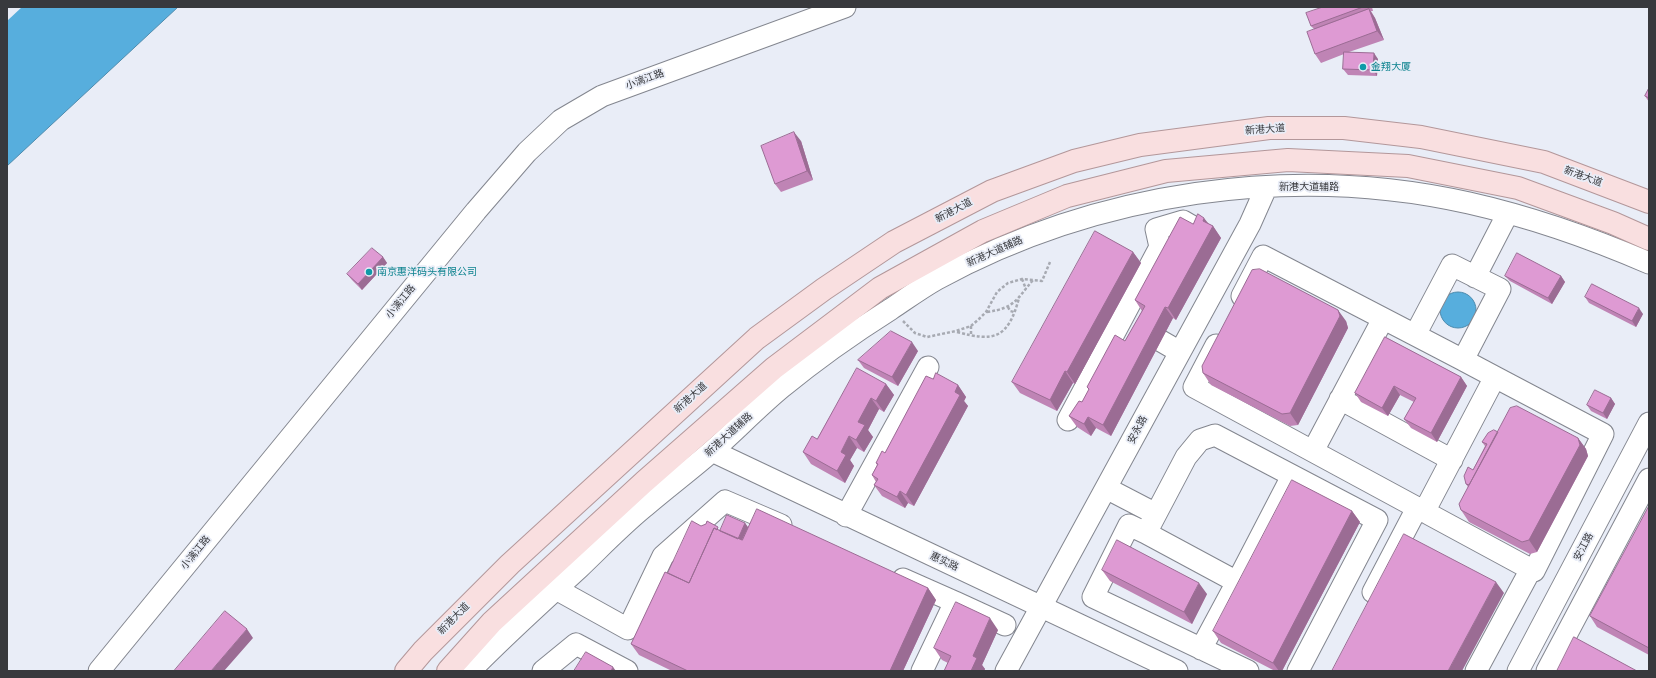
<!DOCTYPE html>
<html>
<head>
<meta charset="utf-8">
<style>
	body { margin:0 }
	#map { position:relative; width:1656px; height:678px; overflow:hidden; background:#e9edf7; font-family:Poppins,sans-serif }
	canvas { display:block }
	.frame { position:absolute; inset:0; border:8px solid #38393d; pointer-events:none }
</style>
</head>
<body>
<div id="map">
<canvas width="1656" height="678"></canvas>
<div class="frame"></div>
</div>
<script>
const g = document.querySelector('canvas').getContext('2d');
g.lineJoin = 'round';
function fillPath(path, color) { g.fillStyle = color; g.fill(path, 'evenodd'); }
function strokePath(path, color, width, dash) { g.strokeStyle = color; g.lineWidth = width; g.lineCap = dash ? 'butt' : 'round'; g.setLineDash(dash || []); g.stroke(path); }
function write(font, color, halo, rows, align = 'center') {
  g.font = font + ' Poppins,"Noto Sans SC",sans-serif'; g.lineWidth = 3.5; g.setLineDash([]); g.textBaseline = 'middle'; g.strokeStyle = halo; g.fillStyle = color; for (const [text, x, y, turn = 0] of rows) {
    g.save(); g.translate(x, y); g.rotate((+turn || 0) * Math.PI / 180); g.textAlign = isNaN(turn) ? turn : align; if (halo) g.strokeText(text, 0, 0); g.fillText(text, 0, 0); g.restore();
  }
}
const water = new Path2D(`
	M 7,7 L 178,7 L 7,166 Z
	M1440 310a18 18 0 1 1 36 0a18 18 0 1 1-36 0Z`);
fillPath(water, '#57aedd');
strokePath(water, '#4e8bad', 1);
fillPath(new Path2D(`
	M 7,7 L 22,7 L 7,21 Z`), '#e9edf7');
const minor = new Path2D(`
	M 1452,265 L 1500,289 L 1463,360 L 1415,335 Z
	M 1475,277 L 1508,213
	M 1242,296 L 1263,256 L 1415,335
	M 1161,341 L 1180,352
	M 1216,345 L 1194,387 L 1534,571 L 1603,434 L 1495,377 L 1424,512
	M 1463,360 L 1495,377
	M 1340,399 L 1452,460
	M 1068,420 L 1160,247 L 1156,229 L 1183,221 L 1195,228
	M 712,451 L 1177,671
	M 1313,451 L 1383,319
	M 1292,476 L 1237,582 L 1146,533 L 1186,457 L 1200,440 L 1215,435 L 1377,520 L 1298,671
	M 1106,488 L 1156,514
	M 846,516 L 928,367
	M 1146,533 L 1129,525 L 1093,597 L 1248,671
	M 903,579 L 955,602 L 922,671
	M 556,589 L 628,629 L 663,556 L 725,501 L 781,525
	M 1373,592 L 1417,508
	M 955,602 L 1005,625
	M 1201,649 L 1237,582
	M 99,671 L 476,211 L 527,152 L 561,120 L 602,96 L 845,7
	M 470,671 C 505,635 542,602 579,568 C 600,548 620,527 643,508 C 665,489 689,471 711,452 C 735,431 757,408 781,388 C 816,359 853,333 891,309 C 906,299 921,288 937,279 C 1097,192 1291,163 1469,203 C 1531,217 1591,238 1649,263
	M 543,671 L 576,644 L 627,671
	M 1006,671 L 1250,224 L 1266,188
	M 1476,671 L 1531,569
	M 1518,671 L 1649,423
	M 1547,671 L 1649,479`);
const major = new Path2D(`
	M 406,671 L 423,651 L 510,564 L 757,338 L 824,289 L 894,242 L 992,191 L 1074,161 L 1140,145 L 1269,128 L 1344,128 L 1421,137 L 1544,162 L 1649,202
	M 448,671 L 492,622 L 644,482 L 774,368 L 880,288 L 983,231 L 1067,196 L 1166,171 L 1288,160 L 1408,166 L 1518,188 L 1613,223 L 1649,239`);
strokePath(minor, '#83868f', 23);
strokePath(major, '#b3979a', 24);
strokePath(new Path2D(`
	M 1022,279 L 1026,289
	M 1008,307 L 1010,311 L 1014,312
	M 987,312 C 1015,308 1016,300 1033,280
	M 903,321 L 915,333 L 927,337 L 956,331 L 971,326 L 979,319 L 986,312 L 997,292 L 1008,283 L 1022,279 L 1042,281 L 1050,262
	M 971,326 L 971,336
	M 957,332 C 994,342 1008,339 1019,298`), '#a7aab2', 2.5, [3, 2]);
strokePath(minor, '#fff', 21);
strokePath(major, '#f9dfe0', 22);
fillPath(new Path2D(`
	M 1323,7 L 1372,7 L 1373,11 L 1371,11 L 1375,18 L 1384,40 L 1349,52 L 1378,59 L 1377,76 L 1348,75 L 1343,69 L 1344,54 L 1321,63 L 1315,54 L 1314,29 L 1311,26 Z
	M 1649,88 L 1649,102 L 1645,96 Z
	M 801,141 L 813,180 L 781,192 L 775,184 Z
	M 1193,224 L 1209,224 L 1213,226 L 1221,238 L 1176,320 L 1173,318 L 1111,436 L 1096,428 L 1091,436 L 1077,427 L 1069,416 L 1082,402 L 1089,390 L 1087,387 L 1125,341 L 1142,311 L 1135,300 Z
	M 1133,252 L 1141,263 L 1075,384 L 1073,383 L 1057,411 L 1020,393 L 1012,382 Z
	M 383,257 L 387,263 L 362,290 L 352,280 L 347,274 Z
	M 1505,276 L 1561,276 L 1565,282 L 1552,304 L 1510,281 Z
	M 1585,297 L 1643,314 L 1636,327 L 1589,303 Z
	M 1346,321 L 1348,328 L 1298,425 L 1290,426 L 1211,385 L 1203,373 Z
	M 1385,337 L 1461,377 L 1467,386 L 1437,442 L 1411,428 L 1404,419 L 1414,402 L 1400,395 L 1388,416 L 1361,402 L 1355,393 Z
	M 918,351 L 898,386 L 864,368 L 858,360 Z
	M 933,379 L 958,385 L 966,397 L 964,401 L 968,406 L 914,506 L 908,503 L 905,508 L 882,496 L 874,485 L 876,482 L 872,475 L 877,465 L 876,463 L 885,453 Z
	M 886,384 L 894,395 L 884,412 L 879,409 L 868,430 L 873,437 L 864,452 L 857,448 L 850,460 L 854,466 L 845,483 L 811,464 L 803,452 L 817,439 Z
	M 1611,398 L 1615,404 L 1607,419 L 1591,411 L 1587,405 Z
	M 1498,432 L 1578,438 L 1586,449 L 1588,456 L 1537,552 L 1530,554 L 1469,522 L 1461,510 L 1468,487 L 1466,484 L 1485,446 L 1482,442 Z
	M 1649,506 L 1649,655 L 1597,627 L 1590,616 Z
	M 1352,511 L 1360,522 L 1282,671 L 1275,671 L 1221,643 L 1213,631 Z
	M 745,523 L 748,527 L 928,588 L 936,600 L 903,671 L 672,671 L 639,655 L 631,644 L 668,573 L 701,526 L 720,530 Z
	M 1102,570 L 1207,594 L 1192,624 L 1110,581 Z
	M 998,630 L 982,665 L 985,669 L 984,671 L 944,671 L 948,663 L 942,660 L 934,648 Z`), '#bf84b5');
fillPath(new Path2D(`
	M 1369,9 L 1375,18 L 1384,40 L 1377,31 Z
	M 1374,53 L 1378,59 L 1377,76 L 1373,70 Z
	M 794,132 L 801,141 L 813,180 L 807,171 Z
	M 1204,218 L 1212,228 L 1213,226 L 1221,238 L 1176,320 L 1168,308 Z
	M 1133,252 L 1141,263 L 1075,384 L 1067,372 Z
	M 383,257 L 387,263 L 362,290 L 358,284 Z
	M 1561,276 L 1565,282 L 1552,304 L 1548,298 Z
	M 1165,307 L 1173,318 L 1111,436 L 1103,425 Z
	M 1639,308 L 1643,314 L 1636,327 L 1632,321 Z
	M 1338,310 L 1346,321 L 1348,328 L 1298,425 L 1290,413 Z
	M 912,342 L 918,351 L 898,386 L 892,377 Z
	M 1065,371 L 1073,383 L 1057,411 L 1050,400 Z
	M 1461,377 L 1467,386 L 1437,442 L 1431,433 Z
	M 886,384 L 894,395 L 884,412 L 876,401 Z
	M 958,385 L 966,397 L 964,401 L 968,406 L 914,506 L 906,495 Z
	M 1394,386 L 1400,395 L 1388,416 L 1382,408 Z
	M 871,398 L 879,409 L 868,430 L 873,437 L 864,452 L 856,440 L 858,422 Z
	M 1611,398 L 1615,404 L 1607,419 L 1603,413 Z
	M 1088,417 L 1096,428 L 1091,436 L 1084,424 Z
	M 849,436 L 857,448 L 850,460 L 854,466 L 845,483 L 837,471 L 841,452 Z
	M 1578,438 L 1586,449 L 1588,456 L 1537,552 L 1529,540 Z
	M 900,491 L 908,503 L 905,508 L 897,497 Z
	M 1352,511 L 1360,522 L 1282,671 L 1279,671 L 1273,663 Z
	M 745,523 L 749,529 L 741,548 L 737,542 Z
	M 1496,582 L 1504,593 L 1462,671 L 1448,671 Z
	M 1199,583 L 1207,594 L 1192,624 L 1184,612 Z
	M 928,588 L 936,600 L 903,671 L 890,671 Z
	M 990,618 L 998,630 L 982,665 L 985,669 L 984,671 L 971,671 L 973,656 Z
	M 247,629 L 253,638 L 224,671 L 211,671 Z
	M 613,667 L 616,671 L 611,671 Z`), '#9b6c94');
const building = new Path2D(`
	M 1323,7 L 1363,7 L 1311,26 L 1306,13 Z
	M 1369,9 L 1377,31 L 1315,54 L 1307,32 Z
	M 1344,52 L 1374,53 L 1373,70 L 1343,69 Z
	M 1649,88 L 1649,98 L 1645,96 Z
	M 794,132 L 807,171 L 775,184 L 761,146 Z
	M 1198,214 L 1204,218 L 1203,221 L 1213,226 L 1168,308 L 1165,307 L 1103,425 L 1088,417 L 1084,424 L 1069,416 L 1079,401 L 1082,402 L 1089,389 L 1087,387 L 1115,335 L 1125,341 L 1145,306 L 1135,300 L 1180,217 L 1193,224 Z
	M 1095,231 L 1133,252 L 1067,372 L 1065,371 L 1050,400 L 1012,382 Z
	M 372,248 L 383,257 L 358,284 L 347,274 Z
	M 1517,253 L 1561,276 L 1548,298 L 1505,276 Z
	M 1260,269 L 1338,310 L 1340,316 L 1290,413 L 1282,414 L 1203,373 L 1202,366 L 1252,270 Z
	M 1592,284 L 1639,308 L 1632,321 L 1585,297 Z
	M 891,331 L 912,342 L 892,377 L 858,360 Z
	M 1385,337 L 1461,377 L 1431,433 L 1404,419 L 1416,398 L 1394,386 L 1382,408 L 1355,393 Z
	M 857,368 L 886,384 L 876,401 L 871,398 L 858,422 L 865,425 L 856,440 L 849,436 L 841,452 L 846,455 L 837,471 L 803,452 L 812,436 L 817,439 Z
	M 936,373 L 958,385 L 955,392 L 960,395 L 906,495 L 900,491 L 897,497 L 874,485 L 878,479 L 872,475 L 878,464 L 876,463 L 882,451 L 885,453 L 926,376 L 933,379 Z
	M 1595,390 L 1611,398 L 1603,413 L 1587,405 Z
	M 1517,406 L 1578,438 L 1580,445 L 1529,540 L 1522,542 L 1461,510 L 1459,504 L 1510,408 Z
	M 1494,430 L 1498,432 L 1469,485 L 1466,484 L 1464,476 L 1468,467 L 1473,470 L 1487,444 L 1482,442 L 1488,433 Z
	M 1292,480 L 1352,511 L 1273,663 L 1213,631 Z
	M 1649,506 L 1649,648 L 1590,616 Z
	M 757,509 L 928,588 L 890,671 L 688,671 L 631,644 L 665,572 L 689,583 L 714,528 L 742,540 Z
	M 727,515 L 745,523 L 738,539 L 720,531 Z
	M 692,521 L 701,526 L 706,524 L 707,521 L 718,527 L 717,530 L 714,528 L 689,583 L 668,573 Z
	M 1404,534 L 1496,582 L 1448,671 L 1332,671 Z
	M 1117,540 L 1199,583 L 1184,612 L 1102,570 Z
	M 956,602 L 990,618 L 973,656 L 977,658 L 971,671 L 944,671 L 951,656 L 934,648 Z
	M 225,611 L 247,629 L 211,671 L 174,671 Z
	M 1574,637 L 1637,671 L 1557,671 Z
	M 586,652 L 613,667 L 611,671 L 574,671 Z`);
fillPath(building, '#de9ad3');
strokePath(building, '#9b6c94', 1);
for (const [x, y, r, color] of [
	[1363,67,4,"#0f9aa8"],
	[369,272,4,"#0f9aa8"]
]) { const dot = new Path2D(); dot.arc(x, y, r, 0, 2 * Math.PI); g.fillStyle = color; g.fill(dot); strokePath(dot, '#e9edf7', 1.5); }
write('10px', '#0d838f', '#e9edf7', [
	["金翔大厦",1371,67],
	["南京惠洋码头有限公司",377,272]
], 'left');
write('10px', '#38393d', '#e9edf7', [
	["小漓江路",645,80,-20],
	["新港大道",1265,130,-4],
	["新港大道",1583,177,20],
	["新港大道辅路",1309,187],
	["新港大道",954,211,-28],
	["新港大道辅路",995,252,-24],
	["小漓江路",401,302,-51],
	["新港大道",691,398,-42],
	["安永路",1138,430,-62],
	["新港大道辅路",729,435,-42],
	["安江路",1584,547,-62],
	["小漓江路",196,553,-51],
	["惠实路",944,562,25],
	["新港大道",454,619,-45]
]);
</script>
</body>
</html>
